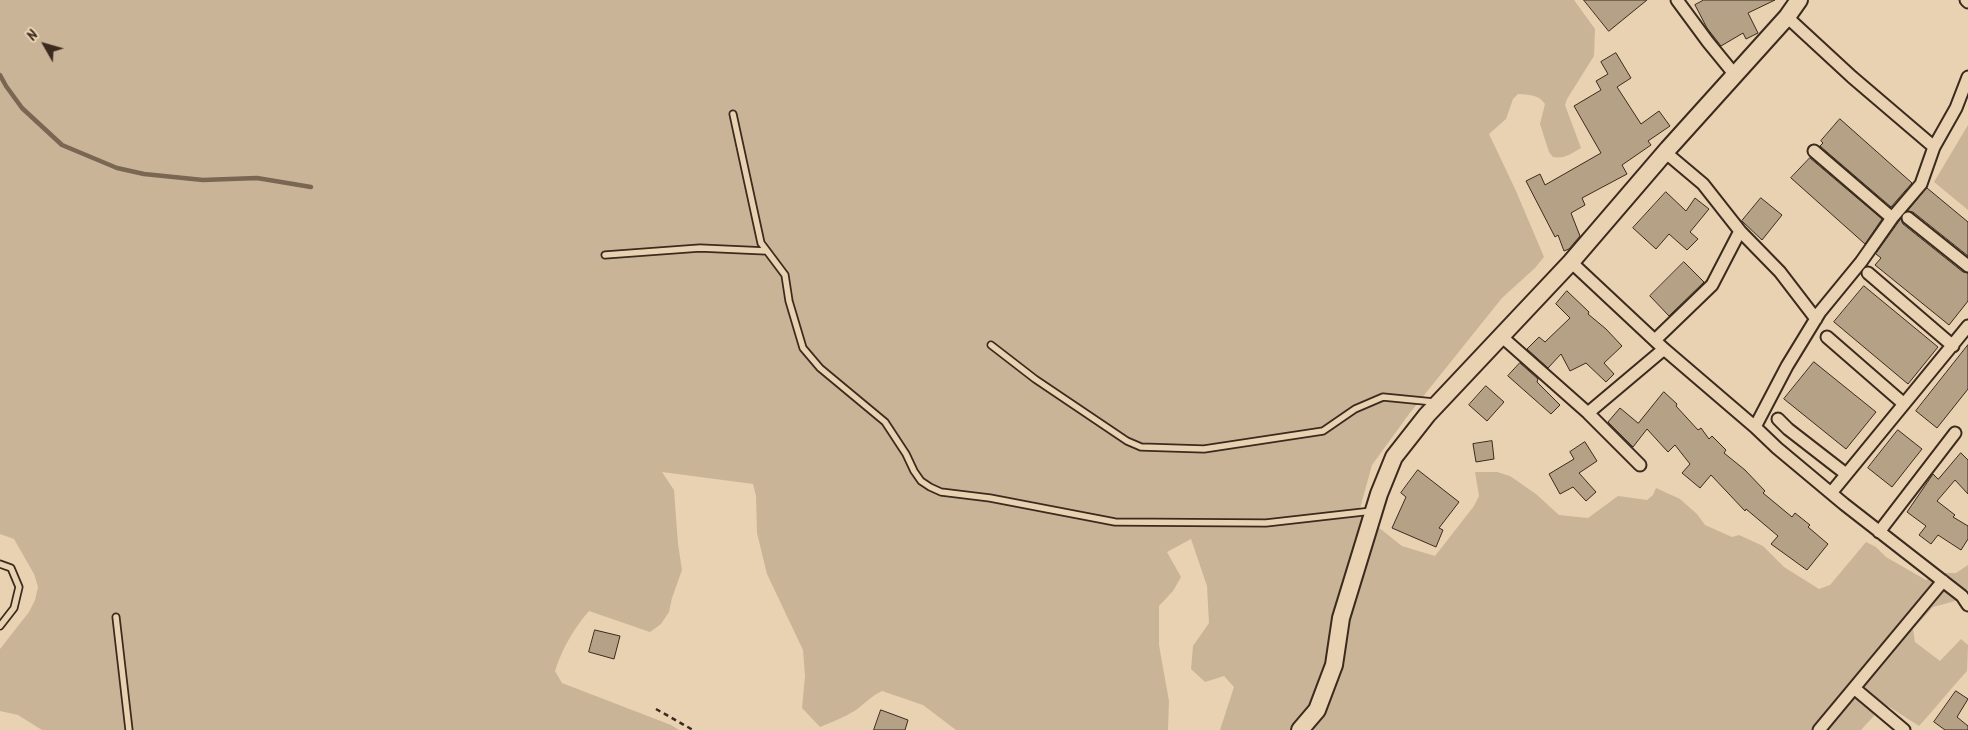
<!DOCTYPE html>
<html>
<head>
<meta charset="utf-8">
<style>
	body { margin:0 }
	#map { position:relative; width:1968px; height:730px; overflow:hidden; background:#e9d2b2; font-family:Kalam,sans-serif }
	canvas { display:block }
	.north { position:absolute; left:20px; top:20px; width:50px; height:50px; -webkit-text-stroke:4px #e9d2b2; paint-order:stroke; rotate:308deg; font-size:14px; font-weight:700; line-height:20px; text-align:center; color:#3b2a1e }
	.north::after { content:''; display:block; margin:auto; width:18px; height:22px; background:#3b2a1e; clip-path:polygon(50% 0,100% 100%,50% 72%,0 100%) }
</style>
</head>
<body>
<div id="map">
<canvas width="1968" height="730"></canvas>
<div class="north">N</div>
</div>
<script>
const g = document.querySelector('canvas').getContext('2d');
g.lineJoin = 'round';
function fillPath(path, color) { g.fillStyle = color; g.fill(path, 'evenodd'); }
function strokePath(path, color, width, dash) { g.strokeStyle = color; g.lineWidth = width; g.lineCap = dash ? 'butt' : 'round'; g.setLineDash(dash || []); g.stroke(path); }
fillPath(new Path2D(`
	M 0,0 L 1574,0 L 1595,29 L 1594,56 L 1567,99 L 1565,105 L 1581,148 C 1571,154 1564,159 1553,157 L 1549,152 L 1540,124 L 1545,104 C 1538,94 1529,95 1518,94 L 1513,99 L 1506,119 L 1489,134 L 1516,191 L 1544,257 L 1535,268 L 1502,298 L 1409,414 L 1372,465 L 1359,512 L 1402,546 L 1435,556 L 1474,506 L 1479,496 L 1475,472 L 1497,472 L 1510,476 L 1536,494 L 1559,515 L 1588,518 L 1618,496 L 1647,500 L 1653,495 L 1656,488 L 1680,499 L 1697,514 L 1705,525 L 1732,537 L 1739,535 L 1763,546 L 1784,567 L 1819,589 L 1830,585 L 1866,542 L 1876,547 L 1886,557 L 1926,580 L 1943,573 L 1956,573 L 1968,565 L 1968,589 L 1959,600 L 1933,607 L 1913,629 L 1915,642 L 1940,661 L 1961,639 L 1968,645 L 1967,671 C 1950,689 1936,708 1919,726 L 1888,706 L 1881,708 L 1861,730 L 1220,730 L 1234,687 L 1224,676 L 1205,682 L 1191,669 L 1193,646 L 1209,623 L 1207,586 L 1191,539 L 1167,552 L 1181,577 L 1173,591 L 1159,606 L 1159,645 L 1169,701 L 1168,730 L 956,730 L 923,705 L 882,691 C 872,696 865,703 856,710 C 845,717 832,722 820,727 L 802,708 L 805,676 L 803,650 L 767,574 L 757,533 L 756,496 L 753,484 L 662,472 L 674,490 L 678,544 L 682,570 L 672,598 L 669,612 L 661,624 L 650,632 L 589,611 C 574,628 562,649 555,671 L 562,683 L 671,725 L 679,730 L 42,730 L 18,715 L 0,711 L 0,649 L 29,612 L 35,600 L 38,587 L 34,574 L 14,539 L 0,534 Z
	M 1968,125 L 1968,210 L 1934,182 Z`), '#cab497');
strokePath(new Path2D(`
	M 0,75 L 6,86 L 22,108 L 62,145 L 117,168 L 144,174 L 203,180 L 257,178 L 311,187`), '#796653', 4.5);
const building = new Path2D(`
	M 1584,0 L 1647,0 L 1609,31 Z
	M 1704,0 L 1775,0 L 1748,13 L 1758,33 L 1746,39 L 1743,33 L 1721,46 L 1707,28 L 1695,5 Z
	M 1616,53 L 1631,78 L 1617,87 L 1641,124 L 1659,111 L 1670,126 L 1648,141 L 1651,145 L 1622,165 L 1627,174 L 1582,198 L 1585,205 L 1571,213 L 1580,236 L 1569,249 L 1564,251 L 1558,235 L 1555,237 L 1526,181 L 1540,174 L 1545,185 L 1601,153 L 1574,106 L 1601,90 L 1596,81 L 1608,74 L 1601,62 Z
	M 1840,119 L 1912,183 L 1891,207 L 1820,146 L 1823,143 L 1821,141 Z
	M 1810,158 L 1882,219 L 1865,244 L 1791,178 Z
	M 1927,188 L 1968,222 L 1968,256 L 1913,212 L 1908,211 Z
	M 1666,192 L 1686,211 L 1695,198 L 1709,209 L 1690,232 L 1698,239 L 1687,250 L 1669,234 L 1656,249 L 1633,228 Z
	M 1761,198 L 1782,215 L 1762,240 L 1742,221 Z
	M 1901,219 L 1903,224 L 1963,272 L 1968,273 L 1968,301 L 1949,325 L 1875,265 L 1881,258 L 1876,254 Z
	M 1684,262 L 1704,282 L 1669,316 L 1650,296 Z
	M 1864,286 L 1938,347 L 1908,384 L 1834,322 Z
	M 1567,291 L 1589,312 L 1588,314 L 1606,329 L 1622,346 L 1604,363 L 1614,374 L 1606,382 L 1586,363 L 1570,371 L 1561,354 L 1548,368 L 1527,349 L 1539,337 L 1545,342 L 1570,318 L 1556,304 Z
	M 1968,345 L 1968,389 L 1937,428 L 1916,411 Z
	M 1814,362 L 1876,412 L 1846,449 L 1784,399 Z
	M 1520,363 L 1538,379 L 1537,382 L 1560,405 L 1551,414 L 1508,376 Z
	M 1486,386 L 1504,402 L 1487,421 L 1469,405 Z
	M 1664,392 L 1677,404 L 1676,406 L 1698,430 L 1701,428 L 1709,439 L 1712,436 L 1726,450 L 1724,453 L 1745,470 L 1765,491 L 1763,493 L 1792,517 L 1795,513 L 1810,525 L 1808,527 L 1828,544 L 1807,570 L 1771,544 L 1778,536 L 1746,509 L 1745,511 L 1711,475 L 1700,488 L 1682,473 L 1690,464 L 1675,445 L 1668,452 L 1647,429 L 1633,447 L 1608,422 L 1620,408 L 1638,423 Z
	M 1898,430 L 1922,449 L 1892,487 L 1868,468 Z
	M 1492,441 L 1494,459 L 1476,462 L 1473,444 Z
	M 1585,442 L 1597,461 L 1579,473 L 1596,492 L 1586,501 L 1573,487 L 1560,494 L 1549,474 L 1574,459 L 1570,452 Z
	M 1961,453 L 1968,460 L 1968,494 L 1955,480 L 1937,501 L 1955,515 L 1953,517 L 1968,526 L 1968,539 L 1961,550 L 1938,535 L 1931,544 L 1919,535 L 1926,526 L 1907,512 L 1933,474 L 1938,479 Z
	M 1418,470 L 1459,502 L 1439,528 L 1443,530 L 1436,547 L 1392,528 L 1406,497 L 1401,493 Z
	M 595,630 L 620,636 L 614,659 L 589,652 Z
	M 1956,691 L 1968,699 L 1957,717 L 1968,726 L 1968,730 L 1945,730 L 1934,722 Z
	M 881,710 L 908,720 L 905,730 L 874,730 Z`);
fillPath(building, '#b5a186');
strokePath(building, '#3b2a1e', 1);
const lane = new Path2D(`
	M 733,114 L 761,243 L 785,275 L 789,301 L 803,348 L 820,368 L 885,422 L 906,454 L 914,471 L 921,481 L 930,487 L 941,492 L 990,498 L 1115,522 L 1266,523 L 1372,511
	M 605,255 L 700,248 L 766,251
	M 991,345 L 1035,379 L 1127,441 L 1141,447 L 1204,449 L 1323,431 L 1355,409 L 1383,397 L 1434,402
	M 0,564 L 11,568 L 19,587 L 14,608 L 0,626
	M 116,617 L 129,730`);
const street = new Path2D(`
	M 1677,0 L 1708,42 L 1735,75
	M 1966,0 L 1968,2
	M 1787,17 L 1852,77 L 1934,147
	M 1814,151 L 1892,218
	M 1665,152 L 1703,184 L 1740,231 L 1780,272 L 1816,319
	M 1908,218 L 1968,266
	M 1571,262 L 1664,349 L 1755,427 L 1777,448 L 1844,504 L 1962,596 L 1968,605
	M 1868,273 L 1953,346
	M 1501,336 L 1588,413 L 1640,465
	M 1827,337 L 1904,404
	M 1655,340 L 1712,285 L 1740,231
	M 1588,413 L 1664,349
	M 1778,419 L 1788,429 L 1846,474
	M 1755,427 L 1787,366 L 1820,312 L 1861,262 L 1892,218 L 1921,184 L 1934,147 L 1956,108 L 1968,77
	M 1831,493 L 1968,326
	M 1879,532 L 1955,433
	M 1819,730 L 1854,688
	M 1904,730 L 1854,688 L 1943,581`);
const secondary = new Path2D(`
	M 1300,730 L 1317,710 L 1334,665 L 1341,618 L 1379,494 L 1394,457 L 1427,415 L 1571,262 L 1668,149 L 1787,17 L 1799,0`);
strokePath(lane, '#3b2a1e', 9);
strokePath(street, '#3b2a1e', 15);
strokePath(secondary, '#3b2a1e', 20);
strokePath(new Path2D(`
	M 656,709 L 693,730`), '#3b2a1e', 2.5, [5, 4]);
strokePath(lane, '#e9d2b2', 5.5);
strokePath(street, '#e9d2b2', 11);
strokePath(secondary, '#e9d2b2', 16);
</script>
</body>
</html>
